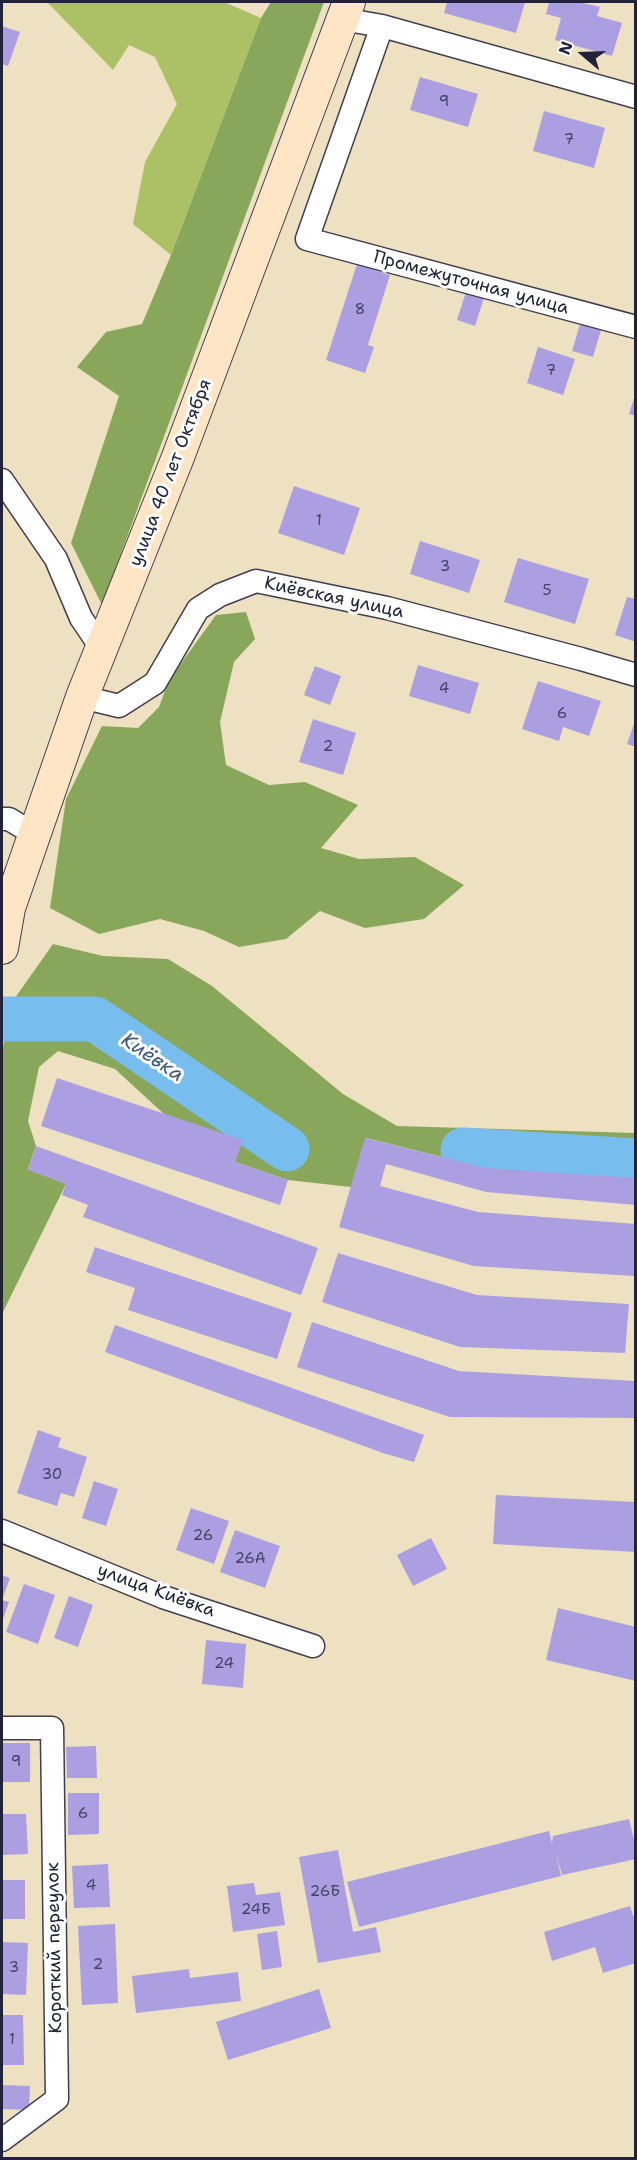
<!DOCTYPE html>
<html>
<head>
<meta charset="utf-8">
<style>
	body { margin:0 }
	#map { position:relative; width:637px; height:2160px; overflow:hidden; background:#eee1c1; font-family:"Shantell Sans",sans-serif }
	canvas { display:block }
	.frame { position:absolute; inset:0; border:3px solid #22223b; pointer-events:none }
	.north { position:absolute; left:553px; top:24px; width:60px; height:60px; -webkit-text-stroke:4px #fff; paint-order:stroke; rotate:289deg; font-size:16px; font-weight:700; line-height:24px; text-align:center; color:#22223b }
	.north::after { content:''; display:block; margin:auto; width:21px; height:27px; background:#22223b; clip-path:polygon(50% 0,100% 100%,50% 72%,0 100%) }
</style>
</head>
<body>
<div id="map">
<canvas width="637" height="2160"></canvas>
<div class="frame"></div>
<div class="north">N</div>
</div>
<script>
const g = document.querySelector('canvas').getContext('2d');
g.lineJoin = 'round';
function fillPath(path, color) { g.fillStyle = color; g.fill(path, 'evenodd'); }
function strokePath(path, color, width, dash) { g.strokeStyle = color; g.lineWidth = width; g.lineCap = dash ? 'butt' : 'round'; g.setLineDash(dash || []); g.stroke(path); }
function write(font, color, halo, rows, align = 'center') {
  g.font = font + ' "Shantell Sans",sans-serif'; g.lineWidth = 6; g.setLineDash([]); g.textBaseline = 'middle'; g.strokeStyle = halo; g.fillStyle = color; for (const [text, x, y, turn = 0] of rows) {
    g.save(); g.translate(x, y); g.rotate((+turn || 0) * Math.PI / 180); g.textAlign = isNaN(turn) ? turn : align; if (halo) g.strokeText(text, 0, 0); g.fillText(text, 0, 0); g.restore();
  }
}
fillPath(new Path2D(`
	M 47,2 L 224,2 L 261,18 L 171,255 L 133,224 L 145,162 L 177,104 L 155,57 L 129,45 L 113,70 Z`), '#acc165');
fillPath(new Path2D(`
	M 271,2 L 324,2 L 102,605 L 71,543 L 119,396 L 77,367 L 106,332 L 142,324 L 171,255 L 261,18 Z
	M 246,612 L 255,639 L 234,662 L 220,722 L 226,765 L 269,785 L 305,782 L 358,805 L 321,848 L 359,859 L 415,857 L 464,885 L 424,919 L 365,928 L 320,911 L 286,939 L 239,947 L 204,931 L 160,919 L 99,934 L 50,908 L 66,799 L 102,726 L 138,728 L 159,707 L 169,680 L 216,615 Z
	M 53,944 L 103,956 L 168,959 L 212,986 L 343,1094 L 397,1126 L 635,1133 L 635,1178 L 486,1168 L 366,1138 L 351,1187 L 288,1180 L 235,1162 L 242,1140 L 165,1115 L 115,1069 L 58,1051 L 39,1067 L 28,1121 L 36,1146 L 28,1169 L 66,1184 L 2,1314 L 2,1053 L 10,1005 Z`), '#89a75a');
strokePath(new Path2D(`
	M 2,1019 L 95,1019 L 287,1149
	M 463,1150 L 636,1161`), '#77beef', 45);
fillPath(new Path2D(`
	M 447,2 L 525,2 L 516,33 L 444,13 Z
	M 549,2 L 579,2 L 600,7 L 597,16 L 622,23 L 612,56 L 555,40 L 561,18 L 546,14 Z
	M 2,26 L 20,32 L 8,66 L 2,64 Z
	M 420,77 L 478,94 L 468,127 L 410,110 Z
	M 544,111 L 605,128 L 594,168 L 533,151 Z
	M 357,264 L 390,275 L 368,345 L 374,347 L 365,373 L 326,360 Z
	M 466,292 L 484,298 L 475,326 L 457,320 Z
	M 580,324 L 601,330 L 593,357 L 572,351 Z
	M 538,347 L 575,359 L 563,395 L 527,383 Z
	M 635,395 L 636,395 L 636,416 L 629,414 Z
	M 294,486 L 360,508 L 344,555 L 278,533 Z
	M 420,541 L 480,560 L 469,593 L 410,574 Z
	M 518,558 L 589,579 L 575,624 L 504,602 Z
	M 627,597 L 636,599 L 636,642 L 615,635 Z
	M 418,665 L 479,683 L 470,714 L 409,696 Z
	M 315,666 L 341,676 L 330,705 L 304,695 Z
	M 538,681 L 601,701 L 589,736 L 563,727 L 559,741 L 522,729 Z
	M 313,719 L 356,733 L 343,775 L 299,762 Z
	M 635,721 L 636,721 L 636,747 L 627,744 Z
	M 57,1078 L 243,1140 L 235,1162 L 288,1180 L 280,1205 L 41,1126 Z
	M 365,1138 L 486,1168 L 636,1178 L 636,1205 L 486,1192 L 386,1164 L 380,1186 L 478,1212 L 636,1224 L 634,1276 L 474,1266 L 339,1227 Z
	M 36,1146 L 318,1248 L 301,1295 L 83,1217 L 88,1205 L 62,1195 L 66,1184 L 28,1170 Z
	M 95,1247 L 292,1313 L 277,1359 L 128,1310 L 135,1288 L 86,1272 Z
	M 338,1253 L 477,1295 L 629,1304 L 625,1353 L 460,1347 L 322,1302 Z
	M 312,1322 L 459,1371 L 636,1381 L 636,1418 L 450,1417 L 297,1367 Z
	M 115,1325 L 424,1435 L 414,1462 L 383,1453 L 105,1352 Z
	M 38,1430 L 61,1438 L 58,1447 L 87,1457 L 74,1497 L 61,1493 L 57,1506 L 17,1493 Z
	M 94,1481 L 118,1489 L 106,1526 L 82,1518 Z
	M 496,1495 L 636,1502 L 636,1552 L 493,1544 Z
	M 191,1508 L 229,1521 L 214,1564 L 176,1550 Z
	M 235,1530 L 280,1546 L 265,1588 L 220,1572 Z
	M 431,1538 L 447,1569 L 413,1586 L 397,1555 Z
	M 2,1575 L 10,1578 L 2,1600 L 9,1602 L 2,1622 Z
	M 24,1584 L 55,1595 L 38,1644 L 6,1632 Z
	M 69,1596 L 93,1605 L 78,1647 L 54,1638 Z
	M 558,1608 L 636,1627 L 636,1681 L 546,1660 Z
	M 206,1640 L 246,1644 L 243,1688 L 202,1684 Z
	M 2,1743 L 30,1743 L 30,1782 L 2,1782 Z
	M 96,1746 L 97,1778 L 67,1778 L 66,1747 Z
	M 68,1793 L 99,1793 L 99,1834 L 68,1835 Z
	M 2,1814 L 26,1814 L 28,1854 L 2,1855 Z
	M 629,1819 L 636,1848 L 636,1859 L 562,1875 L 556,1854 L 561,1876 L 359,1927 L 347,1882 L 549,1831 L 552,1843 L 553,1836 Z
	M 338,1850 L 353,1932 L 376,1927 L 381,1952 L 318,1963 L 299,1857 Z
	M 108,1864 L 110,1907 L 74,1908 L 72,1866 Z
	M 2,1880 L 25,1880 L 25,1919 L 2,1919 Z
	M 254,1883 L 256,1895 L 280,1892 L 285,1925 L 233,1932 L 227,1886 Z
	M 630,1906 L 636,1924 L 636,1963 L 603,1973 L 595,1947 L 552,1961 L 544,1932 Z
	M 115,1924 L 118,2003 L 82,2005 L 78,1926 Z
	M 277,1931 L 282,1967 L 262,1970 L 257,1934 Z
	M 2,1942 L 28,1943 L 26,1995 L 2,1994 Z
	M 189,1969 L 190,1978 L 238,1972 L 241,2001 L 136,2013 L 132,1976 Z
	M 319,1989 L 331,2028 L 228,2060 L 216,2022 Z
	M 2,2015 L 23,2015 L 24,2065 L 2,2065 Z
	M 2,2085 L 30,2086 L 29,2110 L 2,2109 Z`), '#ab9fe2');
const minor = new Path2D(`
	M 342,19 L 382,26 L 636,97
	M 382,26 L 307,239 L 636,327
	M 2,480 L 56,559 L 81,618 L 102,649
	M 82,697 L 119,706 L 155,683 L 198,609 L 220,595 L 256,581 L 387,608 L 581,659 L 636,675
	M 2,819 L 9,819 L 34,834
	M 2,1531 L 163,1597 L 313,1646
	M 2,1728 L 52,1728 L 57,2099 L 2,2140`);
const secondary = new Path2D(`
	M 2,948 L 9,908 L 82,697 L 178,457 L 349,2`);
strokePath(minor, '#413f4f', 25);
strokePath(secondary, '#413f4f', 34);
strokePath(minor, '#fff', 22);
strokePath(secondary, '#fde5c5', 32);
write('15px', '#444165', null, [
	["9",444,102],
	["7",569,140],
	["8",360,310],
	["7",551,371],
	["1",319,521],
	["3",445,567],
	["5",547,591],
	["4",444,689],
	["6",562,714],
	["2",328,747],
	["30",52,1475],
	["26",203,1536],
	["26А",250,1559],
	["24",224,1664],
	["9",16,1762],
	["6",83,1814],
	["4",91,1886],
	["26Б",325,1892],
	["24Б",256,1910],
	["2",98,1965],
	["3",14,1968],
	["1",12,2040]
]);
write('18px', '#22223b', '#fff', [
	["Промежуточная улица",471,283,15],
	["улица 40 лет Октября",171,473,-69],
	["Киёвская улица",334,598,12],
	["улица Киёвка",156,1591,20],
	["Короткий переулок",55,1948,-91]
]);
write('italic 20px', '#40597a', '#fff', [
	["Киёвка",152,1058,34]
]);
</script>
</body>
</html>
